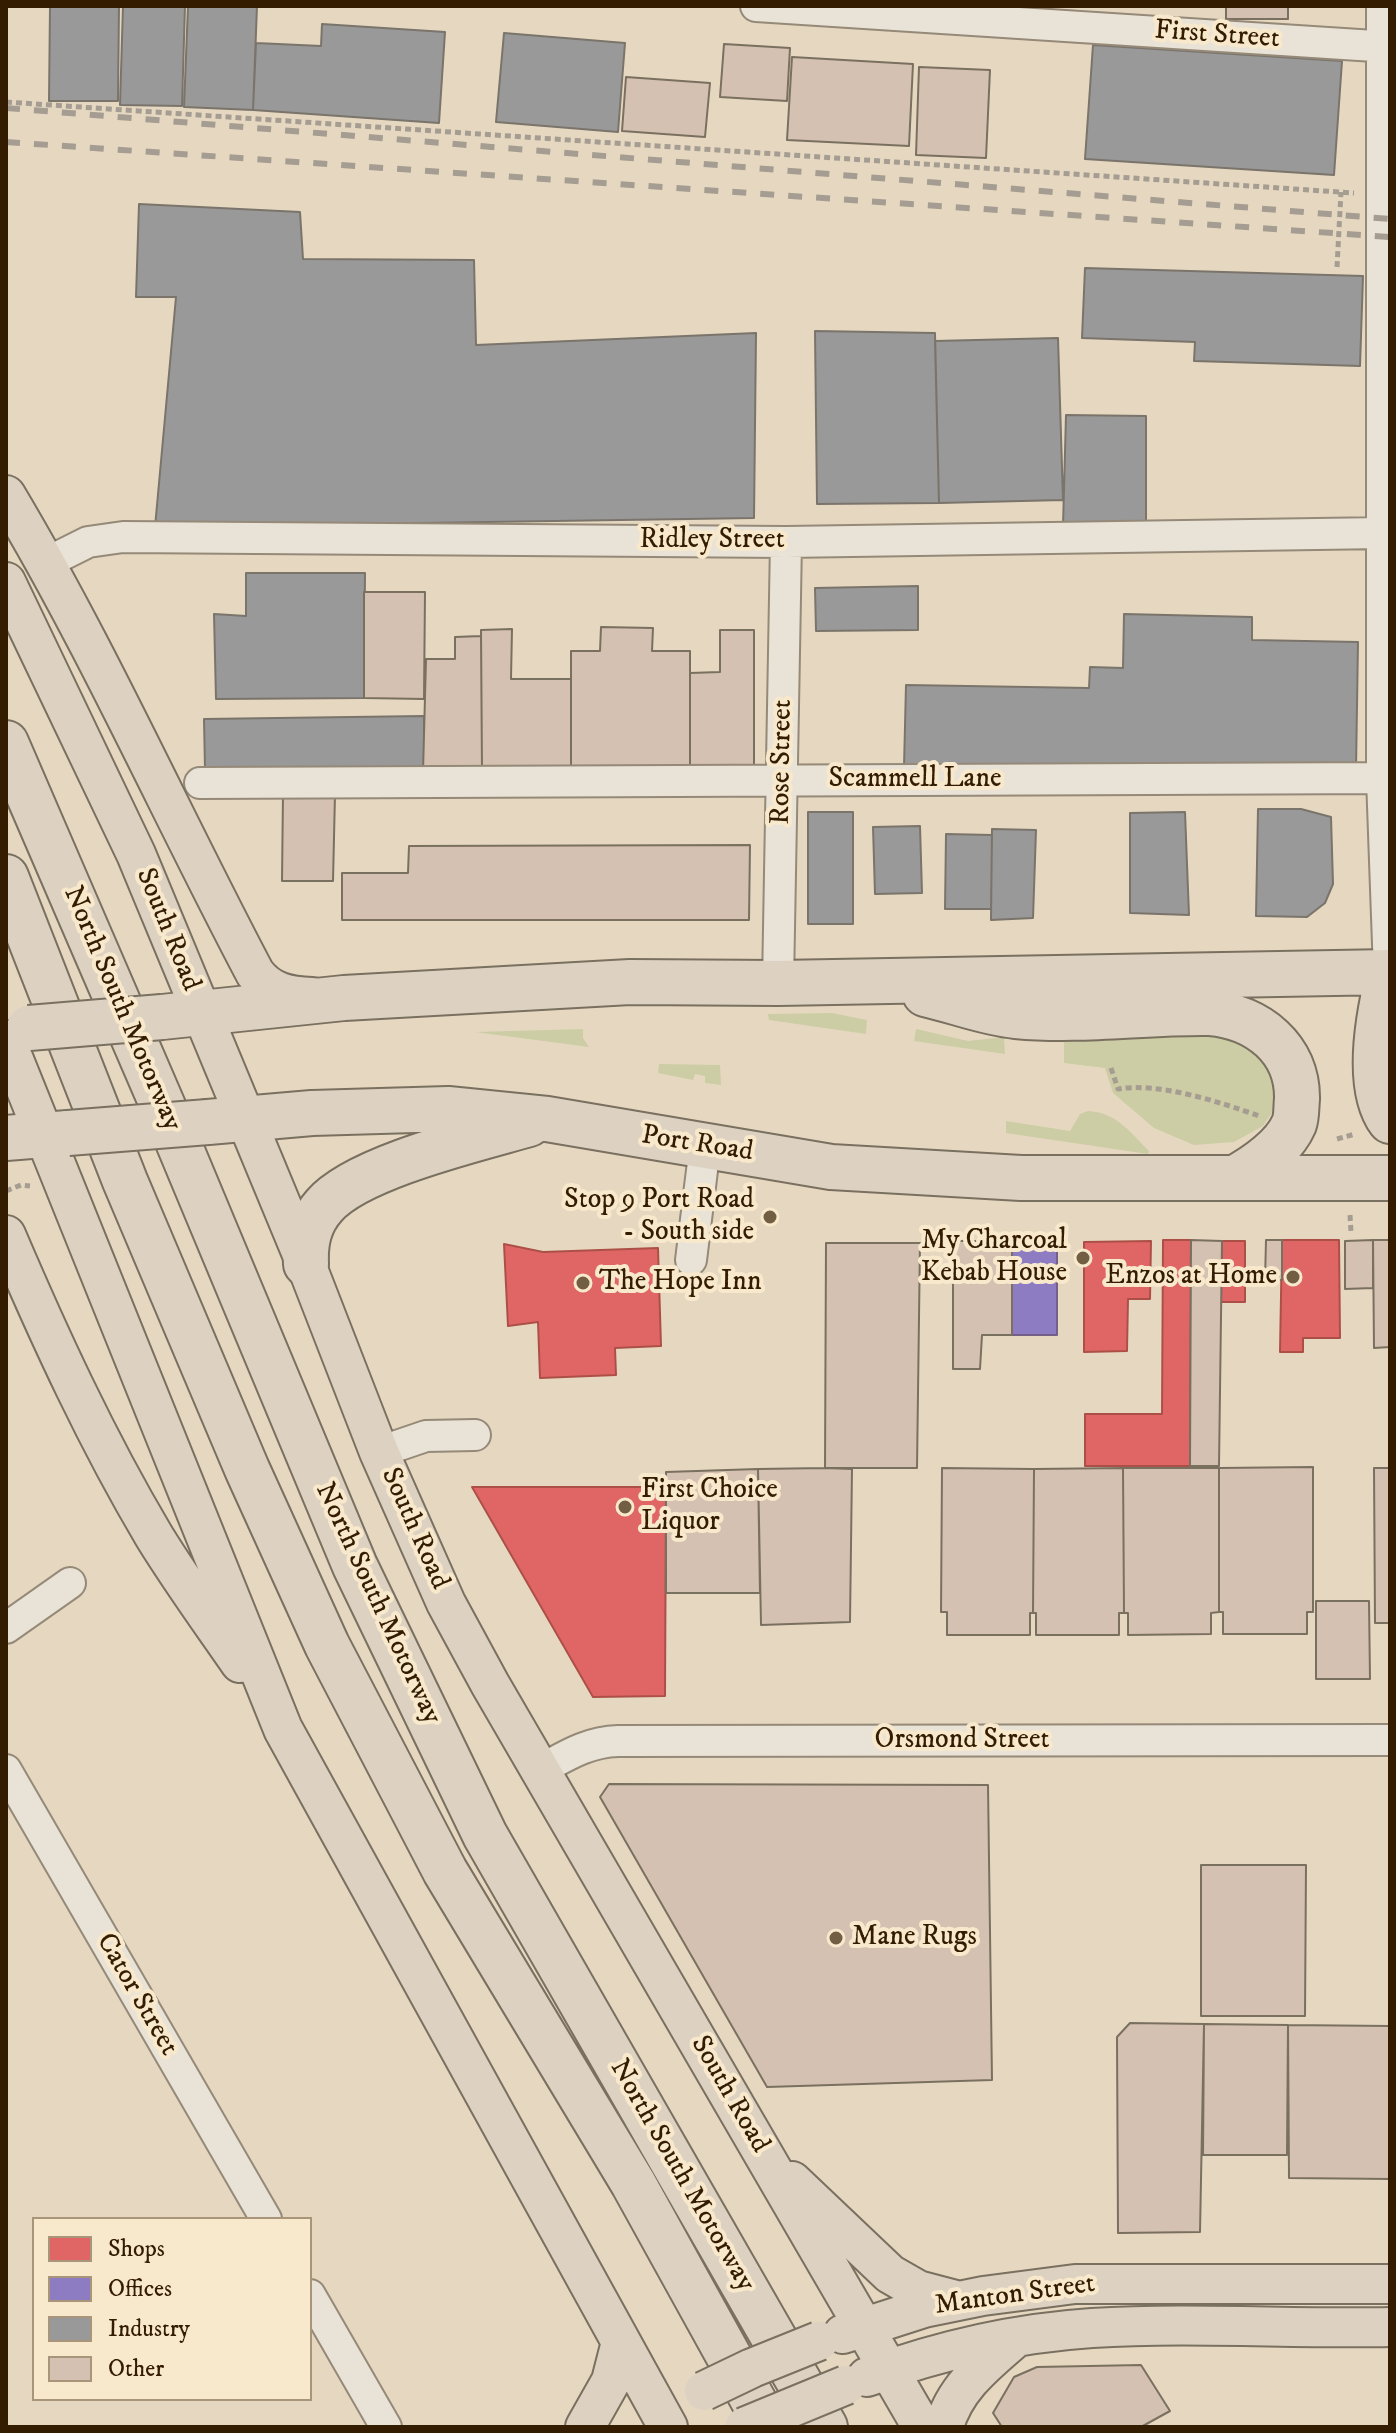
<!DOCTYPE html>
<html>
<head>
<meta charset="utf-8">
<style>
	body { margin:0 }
	#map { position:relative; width:1396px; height:2433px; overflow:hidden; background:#e6d8c0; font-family:"IM FELL DW Pica",serif }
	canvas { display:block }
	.frame { position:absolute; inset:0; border:8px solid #331c00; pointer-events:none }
	.legend { position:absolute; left:32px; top:2217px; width:280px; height:184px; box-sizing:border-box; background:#f8e8cc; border:2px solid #a9967a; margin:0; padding:10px 14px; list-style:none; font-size:24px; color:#331c00 }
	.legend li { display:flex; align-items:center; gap:16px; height:40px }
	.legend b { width:40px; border:2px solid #a9967a }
</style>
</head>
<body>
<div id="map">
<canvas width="1396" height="2433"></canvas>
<div class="frame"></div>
<ul class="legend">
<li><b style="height:22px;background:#e06666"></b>Shops</li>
<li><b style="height:22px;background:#8e7cc3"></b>Offices</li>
<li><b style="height:22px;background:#999"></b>Industry</li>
<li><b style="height:22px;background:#d4c1b1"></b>Other</li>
</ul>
</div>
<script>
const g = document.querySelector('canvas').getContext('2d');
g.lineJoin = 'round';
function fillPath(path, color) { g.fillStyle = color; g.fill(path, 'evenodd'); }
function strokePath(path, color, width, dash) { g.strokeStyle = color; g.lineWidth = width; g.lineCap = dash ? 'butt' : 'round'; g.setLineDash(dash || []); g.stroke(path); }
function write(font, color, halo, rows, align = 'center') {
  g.font = font + ' "IM FELL DW Pica",serif'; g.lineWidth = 8; g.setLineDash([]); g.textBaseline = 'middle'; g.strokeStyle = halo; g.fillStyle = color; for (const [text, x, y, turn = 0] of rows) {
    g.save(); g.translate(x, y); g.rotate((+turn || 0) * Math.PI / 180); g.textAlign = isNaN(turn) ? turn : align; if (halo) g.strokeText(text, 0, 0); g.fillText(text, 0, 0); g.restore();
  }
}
fillPath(new Path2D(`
	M 832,1013 L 867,1020 L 866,1034 L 769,1020 L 768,1014 Z
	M 583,1029 L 583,1038 L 589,1047 L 475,1032 Z
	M 916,1029 L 968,1041 L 1004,1037 L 1005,1054 L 914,1041 Z
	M 1198,1030 L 1241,1041 L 1261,1054 L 1277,1083 L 1275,1108 L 1263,1126 L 1234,1142 L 1194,1145 L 1154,1128 L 1113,1093 L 1105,1068 L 1064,1063 L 1064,1035 Z
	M 659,1064 L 720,1065 L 721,1085 L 705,1083 L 705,1076 L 695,1074 L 693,1080 L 658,1073 Z
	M 1088,1111 C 1116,1112 1131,1133 1149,1151 L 1148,1154 L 1006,1133 L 1006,1121 L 1070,1131 L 1080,1114 Z`), '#cccca5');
const shops = new Path2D(`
	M 1163,1240 L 1191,1240 L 1190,1466 L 1085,1466 L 1085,1414 L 1162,1414 Z
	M 1282,1240 L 1339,1240 L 1340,1338 L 1303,1338 L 1303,1352 L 1280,1352 Z
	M 1151,1241 L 1150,1299 L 1128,1299 L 1127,1351 L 1084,1352 L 1084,1242 Z
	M 1222,1241 L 1245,1241 L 1245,1302 L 1221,1302 Z
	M 504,1244 L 543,1252 L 658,1248 L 661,1346 L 615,1348 L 616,1375 L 540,1378 L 538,1322 L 508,1326 Z
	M 472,1487 L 666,1487 L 665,1696 L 593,1697 Z`);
fillPath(shops, '#e06666');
strokePath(shops, '#ac5047', 2);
const offices = new Path2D(`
	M 1012,1241 L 1057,1241 L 1057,1335 L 1012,1335 Z`);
fillPath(offices, '#8e7cc3');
strokePath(offices, '#735f88', 2);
const industry = new Path2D(`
	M 50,6 L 119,6 L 118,101 L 49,101 Z
	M 123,6 L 185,6 L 182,106 L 120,105 Z
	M 188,6 L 257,6 L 253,110 L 184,107 Z
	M 322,24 L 445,32 L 439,123 L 253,110 L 256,43 L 321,46 Z
	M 504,33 L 625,43 L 618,132 L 496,122 Z
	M 1093,45 L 1342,61 L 1334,175 L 1085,159 Z
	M 139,204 L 300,212 L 303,259 L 474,260 L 476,345 L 756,333 L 754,518 L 155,527 L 176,297 L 136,297 Z
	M 1085,268 L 1363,276 L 1360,366 L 1194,361 L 1195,342 L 1082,338 Z
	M 815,331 L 935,333 L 939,503 L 817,504 Z
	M 1058,338 L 1063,500 L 939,503 L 935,341 Z
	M 1066,415 L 1146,416 L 1146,525 L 1063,526 Z
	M 246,573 L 365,573 L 364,698 L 216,699 L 214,614 L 246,616 Z
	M 918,586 L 918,630 L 816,631 L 815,588 Z
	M 1124,614 L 1252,617 L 1252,640 L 1358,642 L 1356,769 L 904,767 L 906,685 L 1089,688 L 1090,667 L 1123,668 Z
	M 424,716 L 424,767 L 205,770 L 204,719 Z
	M 1258,809 L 1301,809 L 1331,817 L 1333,884 L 1325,903 L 1307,917 L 1256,916 Z
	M 808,812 L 853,812 L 853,924 L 808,924 Z
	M 1185,812 L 1189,915 L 1130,913 L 1130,813 Z
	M 920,826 L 922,893 L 875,894 L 873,827 Z
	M 992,829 L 1036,830 L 1033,918 L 991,920 Z
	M 946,834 L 992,835 L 991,909 L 945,909 Z`);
fillPath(industry, '#999');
strokePath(industry, '#7a746b', 2);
const building = new Path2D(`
	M 1226,6 L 1288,6 L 1288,19 L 1226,19 Z
	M 724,44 L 790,48 L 787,101 L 720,97 Z
	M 792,57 L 913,64 L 909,146 L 787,140 Z
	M 919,67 L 990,70 L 986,158 L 916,155 Z
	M 626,77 L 710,83 L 705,137 L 622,131 Z
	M 364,592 L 425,592 L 424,699 L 364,698 Z
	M 601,627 L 653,628 L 652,651 L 690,651 L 690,769 L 571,770 L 571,651 L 600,651 Z
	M 512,629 L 511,679 L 571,679 L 571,770 L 482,772 L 481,630 Z
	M 720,630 L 754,630 L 754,768 L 690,769 L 690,673 L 720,672 Z
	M 481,636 L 482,772 L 423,772 L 426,659 L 455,659 L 455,637 Z
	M 283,793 L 335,794 L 333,881 L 282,881 Z
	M 750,845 L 749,920 L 342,920 L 342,873 L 408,873 L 409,846 Z
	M 1191,1240 L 1222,1241 L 1219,1466 L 1190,1466 Z
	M 1266,1240 L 1282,1240 L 1282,1280 L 1265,1280 Z
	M 1373,1240 L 1373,1288 L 1345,1289 L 1345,1241 Z
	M 1373,1240 L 1390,1240 L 1390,1347 L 1374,1348 Z
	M 953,1241 L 1012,1241 L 1012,1335 L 982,1335 L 980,1369 L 953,1369 Z
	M 826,1243 L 920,1243 L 917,1468 L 825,1468 Z
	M 1313,1467 L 1313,1612 L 1307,1612 L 1307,1634 L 1223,1634 L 1223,1612 L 1219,1612 L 1219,1468 Z
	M 825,1468 L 852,1469 L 850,1622 L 761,1625 L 758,1469 Z
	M 942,1468 L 1034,1469 L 1033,1613 L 1030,1613 L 1030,1635 L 947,1635 L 947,1612 L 941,1612 Z
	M 1123,1468 L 1124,1613 L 1119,1613 L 1119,1635 L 1036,1635 L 1036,1613 L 1033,1613 L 1034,1469 Z
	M 1123,1468 L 1219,1468 L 1219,1612 L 1211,1613 L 1211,1634 L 1128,1635 L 1128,1613 L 1124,1613 Z
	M 1374,1468 L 1390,1468 L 1390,1623 L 1375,1623 Z
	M 758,1469 L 760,1593 L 666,1593 L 666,1472 Z
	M 1316,1601 L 1369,1601 L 1370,1679 L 1316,1679 Z
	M 609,1784 L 988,1785 L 992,2080 L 767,2087 L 600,1797 Z
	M 1201,1865 L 1306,1865 L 1305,2016 L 1201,2016 Z
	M 1130,2023 L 1204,2024 L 1200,2232 L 1118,2233 L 1117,2037 Z
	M 1204,2024 L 1288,2025 L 1287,2155 L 1203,2155 Z
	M 1288,2025 L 1390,2026 L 1390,2179 L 1289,2178 Z
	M 1141,2365 L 1170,2411 L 1141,2427 L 1002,2427 L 993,2413 L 1014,2377 L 1037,2367 Z`);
fillPath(building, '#d4c1b1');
strokePath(building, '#7a7060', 2);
const minor = new Path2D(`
	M 756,6 L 1390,47
	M 1382,6 L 1382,778 L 1389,972
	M 46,563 L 88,542 L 123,537 L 786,542 L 1383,533
	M 200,783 L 1390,778
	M 778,983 L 786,542
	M 691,1260 L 705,1146
	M 379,1452 L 426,1436 L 475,1435
	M 6,1628 L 70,1583
	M 6,1770 L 266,2219
	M 540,1770 C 566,1756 587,1742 618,1741 L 1390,1740
	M 310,2295 L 386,2427`);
const major = new Path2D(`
	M 6,495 C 98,649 171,814 255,973 C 270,993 289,996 312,997
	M 6,582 L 136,854 L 306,1264 L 379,1452 L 446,1603 L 490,1684 L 922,2427
	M 6,1040 L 283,1729 L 668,2427
	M 6,1235 C 50,1338 97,1440 154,1536 C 181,1580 211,1621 240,1663
	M 792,2181 L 890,2274 L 918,2290 L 956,2300
	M 843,2334 L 924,2308 L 983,2296 L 1075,2284 L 1390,2284
	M 867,2377 C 938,2351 1016,2333 1092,2328 C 1191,2322 1291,2329 1390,2327
	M 585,2427 L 611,2381 L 621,2342
	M 944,2427 C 954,2389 984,2365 1013,2340`);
const highway = new Path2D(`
	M 6,743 L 171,1125 L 355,1566 L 485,1835 L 825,2427
	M 6,877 L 125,1181 L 247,1469 L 327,1645 L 445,1871 L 633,2183 L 768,2427
	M 1389,972 C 1379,1012 1364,1086 1390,1121
	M 925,994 C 956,1001 985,1013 1016,1016 C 1081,1022 1145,1012 1210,1013 C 1258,1017 1298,1049 1297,1099 C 1296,1107 1297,1116 1294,1124 C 1284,1147 1257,1166 1235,1178
	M 162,1017 L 344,998 L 630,982 L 778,983 L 1390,972
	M 208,1122 L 312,1113 L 448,1109 L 547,1119 L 831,1167 L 1021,1178 L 1390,1178
	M 6,1138 L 68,1133
	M 306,1264 C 305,1242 309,1223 324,1206 C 357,1167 477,1139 529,1124`);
strokePath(minor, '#958978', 34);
strokePath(major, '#7a7060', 42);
strokePath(highway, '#7a7060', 48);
strokePath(new Path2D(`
	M 6,102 L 1354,193
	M 1337,267 L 1341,192
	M 1111,1068 L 1118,1089 C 1159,1082 1220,1102 1259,1116
	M 1337,1139 L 1355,1134
	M 6,1191 L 21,1185 L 30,1186
	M 1350,1215 L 1351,1232`), '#a59d91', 5, [6, 4]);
strokePath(minor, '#e9e2d6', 30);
strokePath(major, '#ddd2c1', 38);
strokePath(highway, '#ddd2c1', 44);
strokePath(new Path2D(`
	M 6,108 L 1390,219
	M 6,142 L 1390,237`), '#a59d91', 6, [14, 14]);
const majorBridge = new Path2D(`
	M 704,2391 L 752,2368 L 819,2341
	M 744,2427 L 846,2385`);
const highwayBridge = new Path2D(`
	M 29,1028 L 162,1017
	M 68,1133 L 208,1122`);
strokePath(majorBridge, '#7a7060', 42, []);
strokePath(highwayBridge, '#7a7060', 48, []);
strokePath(majorBridge, '#ddd2c1', 38);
strokePath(highwayBridge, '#ddd2c1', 44);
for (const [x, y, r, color] of [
	[770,1217,8,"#725e43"],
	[1083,1258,8,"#725e43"],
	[1293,1277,8,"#725e43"],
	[583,1283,8,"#725e43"],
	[625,1507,8,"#725e43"],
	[836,1938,8,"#725e43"]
]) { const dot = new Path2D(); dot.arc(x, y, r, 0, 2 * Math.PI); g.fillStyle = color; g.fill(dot); strokePath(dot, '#f8e8cc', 3); }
write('28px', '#331c00', '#f8e8cc', [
	["First Street",1217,36,4],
	["Ridley Street",712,541],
	["Rose Street",783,762,-89],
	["Scammell Lane",915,780],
	["South Road",167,930,68],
	["North South Motorway",121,1009,67],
	["Port Road",697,1145,9],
	["South Road",414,1529,66],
	["North South Motorway",377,1604,65],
	["Orsmond Street",962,1741],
	["Cator Street",136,1995,60],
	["South Road",729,2095,60],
	["North South Motorway",681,2176,60],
	["Manton Street",1015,2296,-8]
]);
write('28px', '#331c00', '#f8e8cc', [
	["Stop 9 Port Road",754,1201],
	["- South side",754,1233],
	["My Charcoal",1067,1242],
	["Kebab House",1067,1274],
	["Enzos at Home",1277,1277],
	["The Hope Inn",599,1283,"left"],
	["First Choice",641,1491,"left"],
	["Liquor",641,1523,"left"],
	["Mane Rugs",852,1938,"left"]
], 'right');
</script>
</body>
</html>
